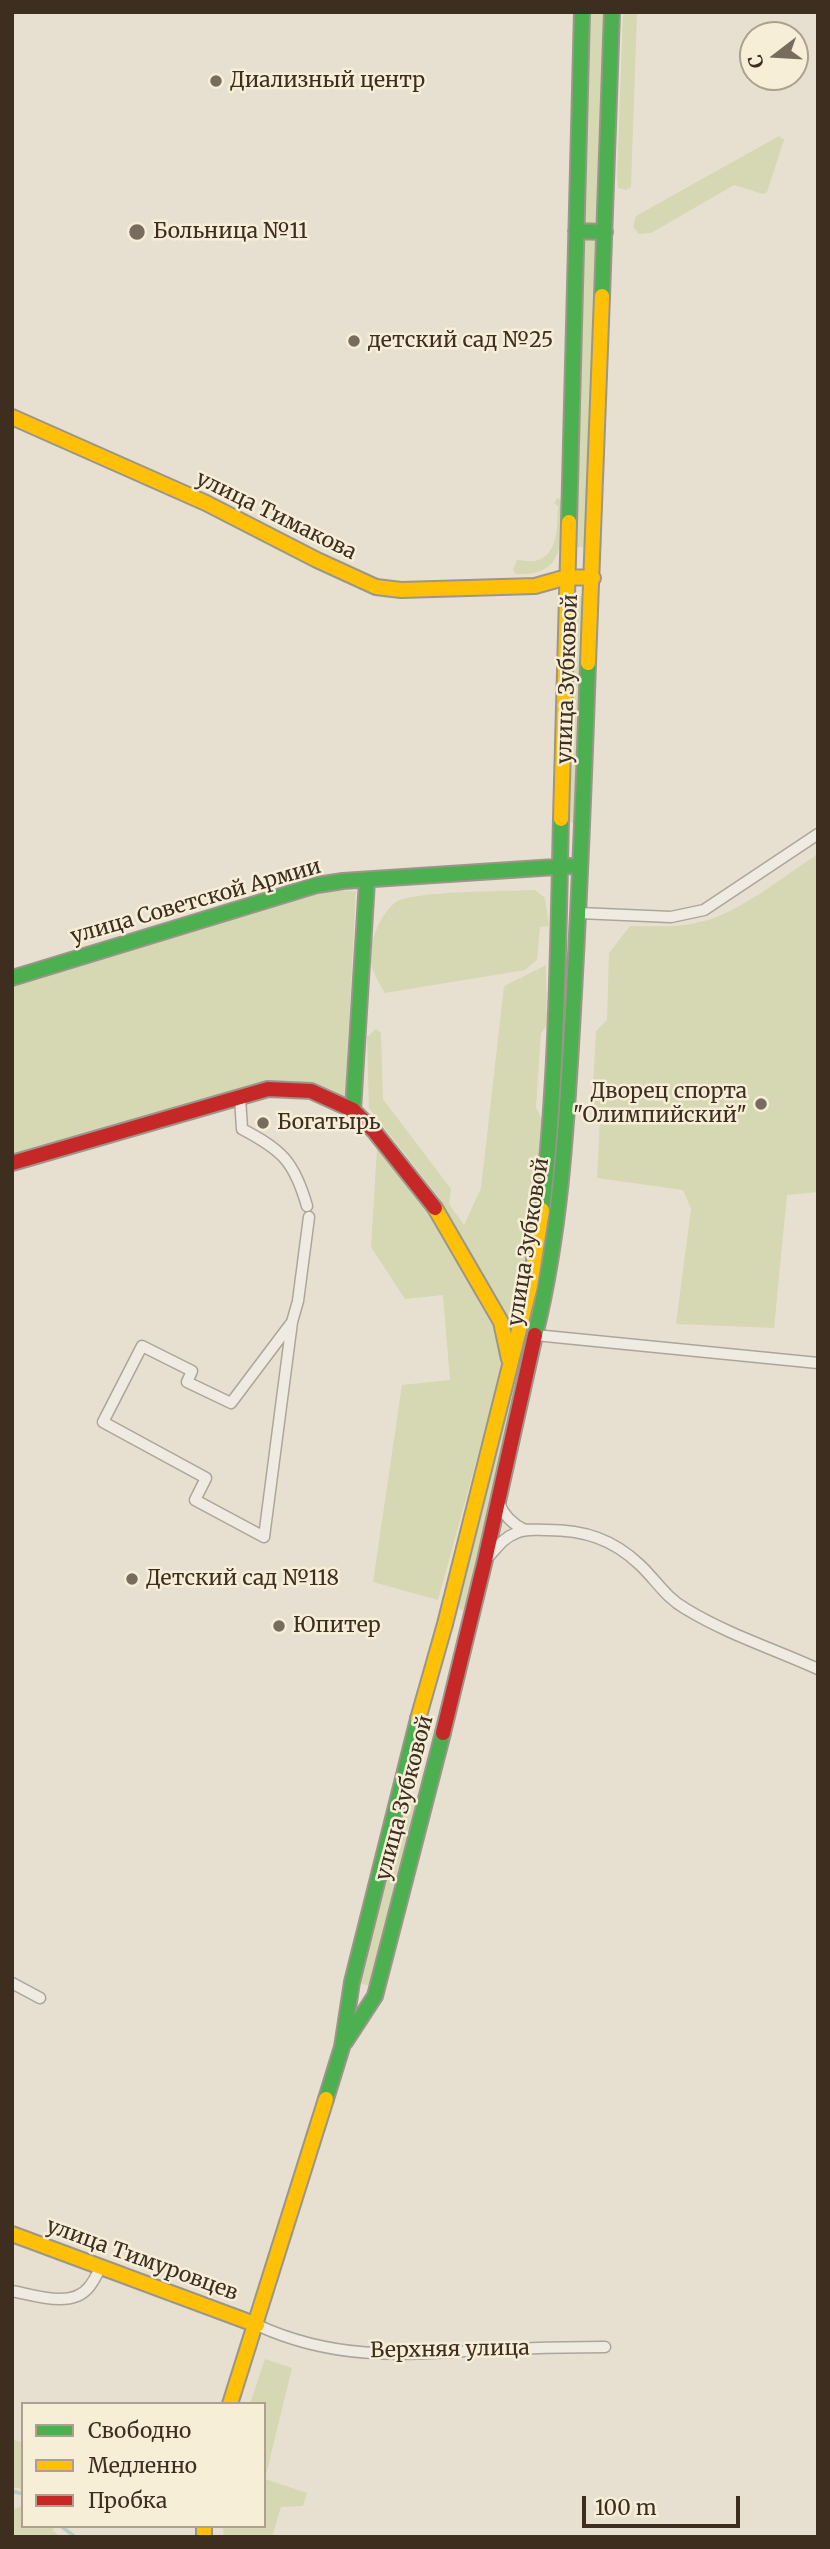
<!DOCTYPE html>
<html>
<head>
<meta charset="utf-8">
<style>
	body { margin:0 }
	#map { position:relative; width:830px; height:2549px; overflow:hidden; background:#e7e0d1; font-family:Merriweather,serif }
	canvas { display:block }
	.frame { position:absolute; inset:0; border:14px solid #3d2e20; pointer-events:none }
	.legend { position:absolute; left:21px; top:2402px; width:245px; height:126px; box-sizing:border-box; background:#f7eed8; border:2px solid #ada18e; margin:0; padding:9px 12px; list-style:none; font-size:21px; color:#3d2e20 }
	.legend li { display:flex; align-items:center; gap:14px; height:35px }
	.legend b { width:35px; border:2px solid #ada18e }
	.north { position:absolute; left:739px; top:21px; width:70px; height:70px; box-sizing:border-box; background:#f7eed8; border:2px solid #ada18e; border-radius:50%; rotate:253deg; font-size:19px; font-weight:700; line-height:28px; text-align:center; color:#3d2e20 }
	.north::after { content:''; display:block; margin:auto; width:24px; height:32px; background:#786c5e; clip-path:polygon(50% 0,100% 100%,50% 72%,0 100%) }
	.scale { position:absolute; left:582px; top:2496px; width:158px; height:32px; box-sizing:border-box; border:4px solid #3d2e20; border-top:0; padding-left:9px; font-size:21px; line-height:24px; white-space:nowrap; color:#3d2e20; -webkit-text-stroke:5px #f7eed8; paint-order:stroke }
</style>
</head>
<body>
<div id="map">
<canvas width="830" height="2549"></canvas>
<div class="frame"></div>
<ul class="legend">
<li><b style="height:9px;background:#4caf50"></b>Свободно</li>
<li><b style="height:9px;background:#ffc107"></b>Медленно</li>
<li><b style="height:9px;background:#c62828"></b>Пробка</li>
</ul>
<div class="north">С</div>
<div class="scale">100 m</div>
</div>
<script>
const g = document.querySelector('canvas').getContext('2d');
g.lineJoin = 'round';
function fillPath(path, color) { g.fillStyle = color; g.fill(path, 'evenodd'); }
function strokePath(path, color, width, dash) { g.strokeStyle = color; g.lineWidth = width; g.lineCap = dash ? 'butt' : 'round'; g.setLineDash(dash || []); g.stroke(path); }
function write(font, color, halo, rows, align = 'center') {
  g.font = font + ' Merriweather,serif'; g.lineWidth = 5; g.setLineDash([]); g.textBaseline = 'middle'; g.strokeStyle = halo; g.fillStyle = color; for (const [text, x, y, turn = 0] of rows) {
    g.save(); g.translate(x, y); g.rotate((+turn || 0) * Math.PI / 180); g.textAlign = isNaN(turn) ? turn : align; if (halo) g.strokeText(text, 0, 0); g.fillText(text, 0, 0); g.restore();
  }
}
fillPath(new Path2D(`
	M 587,12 L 607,12 L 598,224 L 585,224 L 582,218 Z
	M 623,12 L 637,12 L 631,187 L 626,190 L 618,188 L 617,176 Z
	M 779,136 L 784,140 L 767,192 L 763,194 L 734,185 L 651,233 L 639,234 L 633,227 L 636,216 Z
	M 585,237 L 597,237 L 586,547 L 576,547 L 581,240 Z
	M 557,498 L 562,500 C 563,538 566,577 516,574 L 513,570 L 517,560 C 523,560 528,562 534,561 C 559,557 557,525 558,506 L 554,503 Z
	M 576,593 L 584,598 L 574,824 L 569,821 L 574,596 Z
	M 818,854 L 818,1192 L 787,1195 L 774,1328 L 676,1324 L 691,1209 L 683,1190 L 597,1178 L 600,1117 L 592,1104 L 596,1031 L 607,1020 L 609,953 L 630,926 C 653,926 677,928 700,922 C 738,914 785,875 818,854 Z
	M 322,890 L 356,891 L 345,1098 L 313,1083 L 267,1081 L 12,1154 L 12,985 Z
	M 535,890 L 545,898 L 549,926 L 540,927 L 537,960 L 525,970 L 385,993 C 372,971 365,959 375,933 C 380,921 385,910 396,902 C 411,891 511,891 535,890 Z
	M 546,965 L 547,1025 L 541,1033 L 536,1107 L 543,1123 L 528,1250 L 521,1294 L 507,1317 L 440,1199 L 369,1108 L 367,1037 L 376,1029 L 381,1033 L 383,1099 L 451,1189 L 449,1204 L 464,1225 L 481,1188 L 504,986 Z
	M 377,1149 L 425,1209 L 492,1325 L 502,1367 L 438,1600 L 373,1582 L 402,1385 L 450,1380 L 443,1295 L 405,1299 L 371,1247 Z
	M 517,1366 L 521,1372 L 469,1602 L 463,1610 L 459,1609 L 459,1601 Z
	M 413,1797 L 419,1805 L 372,1979 L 368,1985 L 361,1984 L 360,1975 L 404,1801 Z
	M 265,2359 L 292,2368 L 265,2479 L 307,2493 L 303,2506 L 281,2507 L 272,2537 L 224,2537 L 223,2526 L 264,2526 L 264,2404 L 250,2404 Z
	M 12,2439 L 23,2443 L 23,2489 L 12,2487 Z
	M 23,2505 L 23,2526 L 54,2526 L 53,2531 L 61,2537 L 12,2537 L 12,2510 Z`), '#d6d7b3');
strokePath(new Path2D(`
	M 12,2491 L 23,2494
	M 61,2526 L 75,2537`), '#bcccc2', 3.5);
const street = new Path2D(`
	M 579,913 L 671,917 L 704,910 L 818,834
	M 240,1097 L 242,1129 C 282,1150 294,1161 307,1206
	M 292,1322 L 231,1403 L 187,1382 L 192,1371 L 142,1346 L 103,1422 L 206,1478 L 195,1500 L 264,1537 L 292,1322 L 298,1301 L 309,1217
	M 535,1335 L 818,1363
	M 499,1503 C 504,1516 512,1524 525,1530
	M 488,1557 C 497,1548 503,1538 516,1533 C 526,1528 536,1530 547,1530 C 584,1530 613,1539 640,1565 C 656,1580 666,1598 686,1609 C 727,1634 774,1649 818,1669
	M 12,1983 L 40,1998
	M 12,2291 C 34,2295 72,2309 89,2287 C 94,2281 97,2274 101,2267
	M 257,2325 C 335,2361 404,2355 487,2350 C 526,2348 566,2347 605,2347`);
const fast = new Path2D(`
	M 576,231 L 605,232
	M 602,296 L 612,12
	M 569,522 L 582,12
	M 12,978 L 317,885 L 343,881 L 571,866
	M 353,1110 L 367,881
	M 542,1210 C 557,1080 558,949 561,819
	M 535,1335 C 560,1235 566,1132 572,1029 C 579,907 584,785 588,663
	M 345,2042 L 375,1996 L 443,1733
	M 326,2099 L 342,2047 L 352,1982 L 418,1719`);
const slow = new Path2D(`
	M 12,417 L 206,503 L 317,560 L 376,587 L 401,590 L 535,586 L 567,577 L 593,578
	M 588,663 L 602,296
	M 561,819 L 569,522
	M 435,1208 L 501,1322 L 509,1359
	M 418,1719 L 445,1624 L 530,1286 L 542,1210
	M 12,2234 L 257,2325
	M 230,2404 L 326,2099
	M 204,2526 L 204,2537`);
const jam = new Path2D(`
	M 12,1163 L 268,1089 L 311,1091 L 353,1110 L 374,1131 L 435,1208
	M 443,1733 L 485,1560 L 535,1335`);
strokePath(street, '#ada599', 13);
strokePath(fast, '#9c958a', 18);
strokePath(slow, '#9c958a', 18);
strokePath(jam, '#9c958a', 18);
strokePath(street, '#efebe3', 10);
strokePath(fast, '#4caf50', 14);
strokePath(slow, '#ffc107', 14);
strokePath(jam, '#c62828', 14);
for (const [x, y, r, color] of [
	[216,81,7,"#786c5e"],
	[137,232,9,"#786c5e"],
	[354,341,7,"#786c5e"],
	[761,1104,7,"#786c5e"],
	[263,1123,7,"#786c5e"],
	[132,1579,7,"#786c5e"],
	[279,1626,7,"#786c5e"]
]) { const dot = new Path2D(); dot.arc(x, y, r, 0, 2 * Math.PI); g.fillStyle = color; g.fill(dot); strokePath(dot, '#f7eed8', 2.5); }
write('21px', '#3d2e20', '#f7eed8', [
	["Диализный центр",230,81],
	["Больница №11",153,232],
	["детский сад №25",368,341],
	["Дворец спорта",747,1092,"right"],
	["\"Олимпийский\"",747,1116,"right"],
	["Богатырь",277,1123],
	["Детский сад №118",146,1579],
	["Юпитер",293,1626]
], 'left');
write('21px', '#3d2e20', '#f7eed8', [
	["улица Тимакова",276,516,26],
	["улица Зубковой",568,679,-88],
	["улица Советской Армии",196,902,-16],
	["улица Зубковой",529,1242,-81],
	["улица Зубковой",405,1798,-75],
	["улица Тимуровцев",142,2260,20],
	["Верхняя улица",450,2350,-1]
]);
</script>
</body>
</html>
